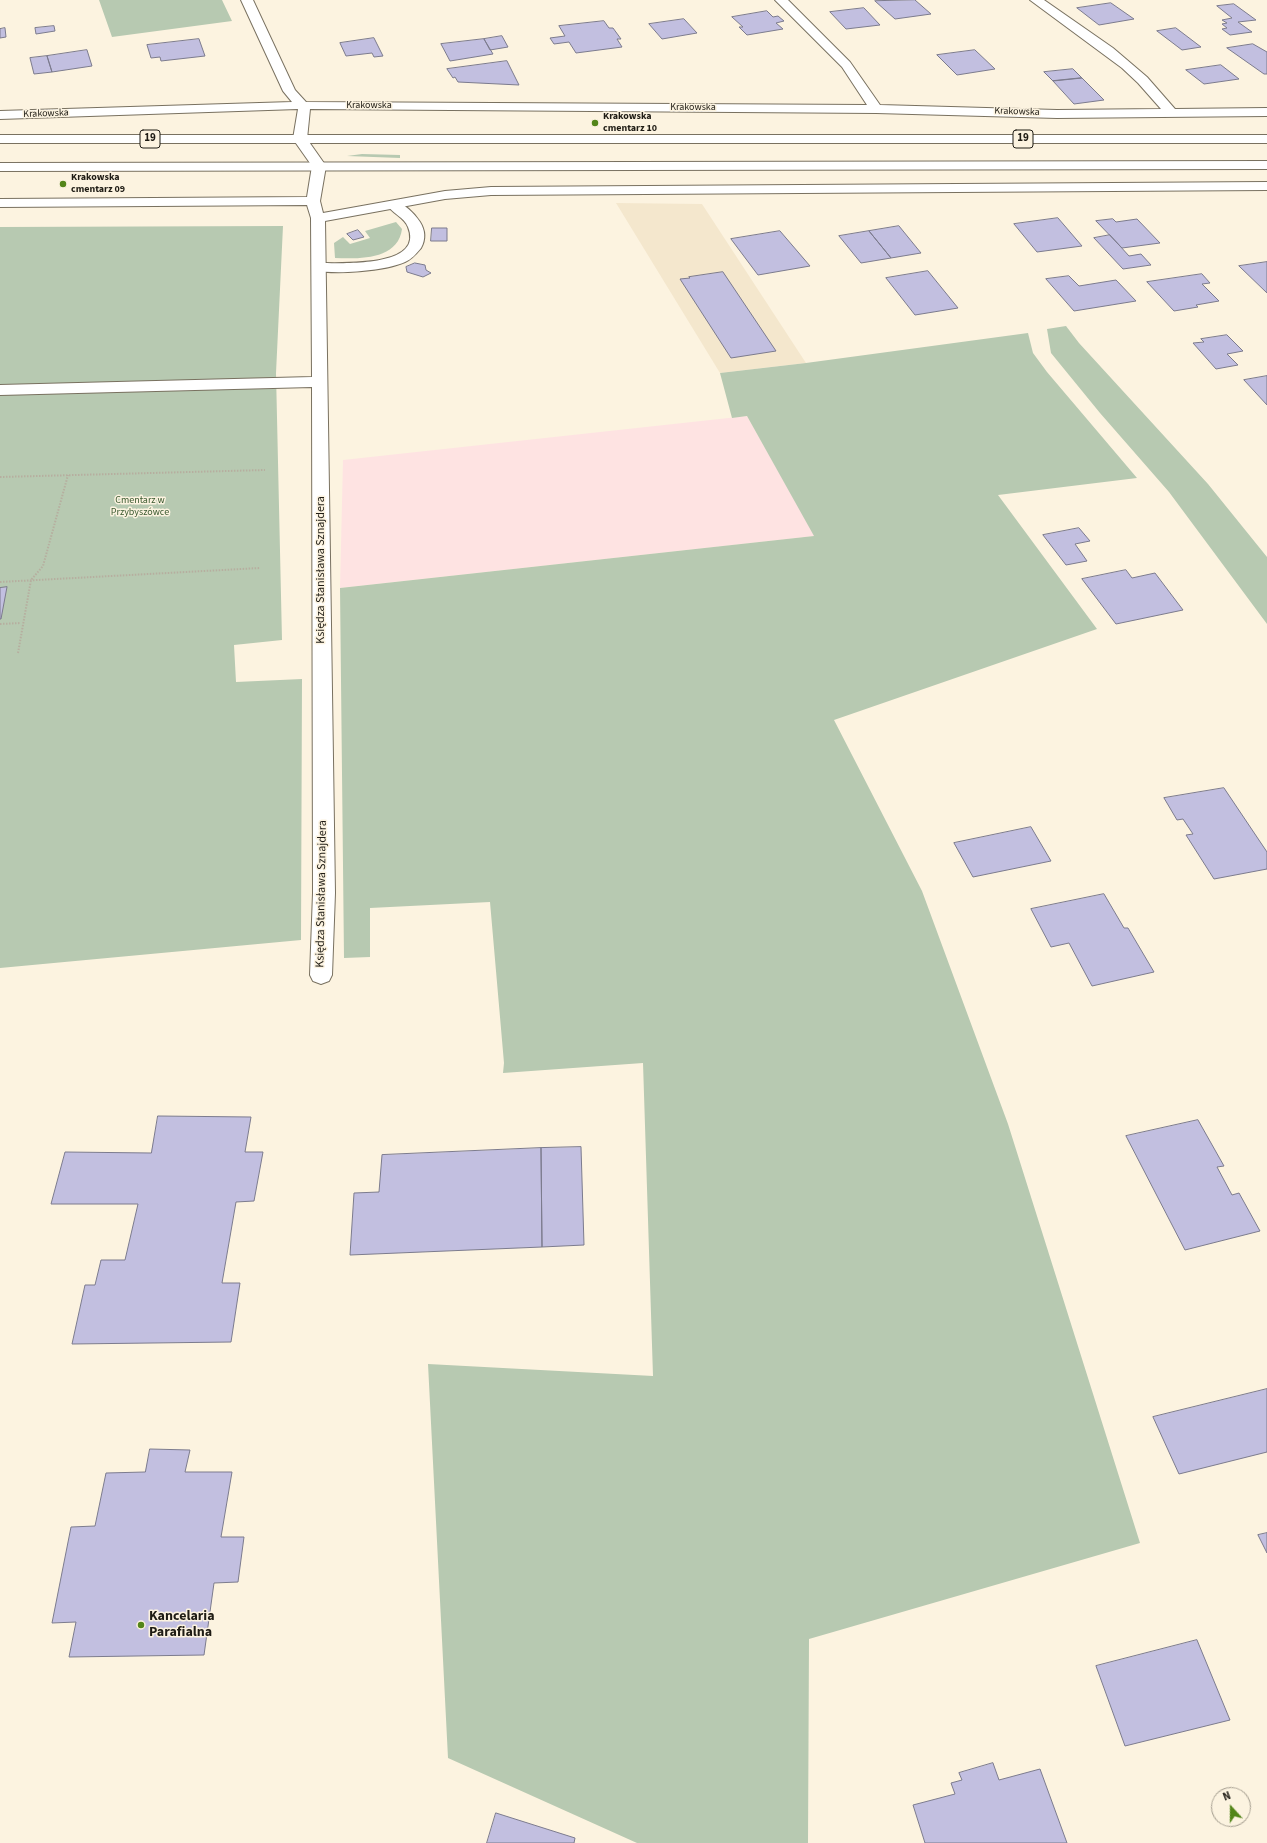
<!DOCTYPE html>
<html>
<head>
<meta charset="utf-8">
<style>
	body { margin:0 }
	#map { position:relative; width:1267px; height:1843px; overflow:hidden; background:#fcf3e0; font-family:"Source Sans 3",sans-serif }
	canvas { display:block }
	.north { position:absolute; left:1211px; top:1787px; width:40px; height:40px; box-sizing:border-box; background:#fcf3e0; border:1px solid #a49d8f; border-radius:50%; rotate:339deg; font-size:11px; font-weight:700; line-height:16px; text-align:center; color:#1f1c15 }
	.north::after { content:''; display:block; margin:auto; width:14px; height:18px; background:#538519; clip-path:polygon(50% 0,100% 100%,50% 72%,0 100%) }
</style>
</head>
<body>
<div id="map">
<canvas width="1267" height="1843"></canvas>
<div class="north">N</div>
</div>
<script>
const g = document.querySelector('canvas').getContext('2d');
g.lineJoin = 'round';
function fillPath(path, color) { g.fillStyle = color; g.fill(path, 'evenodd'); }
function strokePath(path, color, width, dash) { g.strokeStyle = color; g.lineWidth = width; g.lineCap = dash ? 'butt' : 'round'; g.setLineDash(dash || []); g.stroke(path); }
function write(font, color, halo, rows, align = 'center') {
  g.font = font + ' "Source Sans 3",sans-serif'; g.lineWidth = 3; g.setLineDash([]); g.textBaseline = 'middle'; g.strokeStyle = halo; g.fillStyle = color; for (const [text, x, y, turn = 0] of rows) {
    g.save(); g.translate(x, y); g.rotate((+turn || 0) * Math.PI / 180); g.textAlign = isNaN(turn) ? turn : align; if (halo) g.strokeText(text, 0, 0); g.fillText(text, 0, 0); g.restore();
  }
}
fillPath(new Path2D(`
	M 616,203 L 702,204 L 806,363 L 720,373 Z`), '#f4e7cd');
fillPath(new Path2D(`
	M 747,416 L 815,536 L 340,588 L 343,460 Z`), '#fee3e2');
fillPath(new Path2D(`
	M 99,0 L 222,0 L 232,21 L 112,37 Z
	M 362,154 L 400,155 L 400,158 L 347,156 Z
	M 396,222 L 402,229 C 398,260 359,259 335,258 L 334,243 L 343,237 L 350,244 L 370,238 L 365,231 Z
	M 283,226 L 276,373 L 282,640 L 234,645 L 236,682 L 302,679 L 301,940 L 0,968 L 0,227 Z
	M 1066,326 L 1079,343 L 1208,484 L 1267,557 L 1267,624 L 1169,492 L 1100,413 L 1051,353 L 1047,329 Z
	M 1028,333 L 1033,353 L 1047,372 L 1137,478 L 998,495 L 1097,629 L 834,720 L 922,891 L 1008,1124 L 1140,1543 L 809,1639 L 808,1843 L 637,1843 L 448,1758 L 428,1364 L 653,1376 L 643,1063 L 503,1073 L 504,1063 L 490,902 L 370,908 L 370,957 L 344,958 L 340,588 L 814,536 L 747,416 L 732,418 L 720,373 L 806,363 Z`), '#b7c9b1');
const building = new Path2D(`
	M 915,0 L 931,14 L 895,19 L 875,1 Z
	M 1111,3 L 1134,19 L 1099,25 L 1077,8 Z
	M 1234,4 L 1256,20 L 1238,22 L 1252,32 L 1230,35 L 1222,29 L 1227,28 L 1222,24 L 1227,23 L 1222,20 L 1232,18 L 1217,6 Z
	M 864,8 L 880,25 L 846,29 L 830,12 Z
	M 767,11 L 773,17 L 778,16 L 784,21 L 776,23 L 783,29 L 747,35 L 739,27 L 743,27 L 732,17 Z
	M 684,19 L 697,33 L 662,39 L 649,24 Z
	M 604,21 L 609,28 L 613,28 L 621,39 L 617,39 L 622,47 L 576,53 L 569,42 L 554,44 L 550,38 L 565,36 L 559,26 Z
	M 54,26 L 55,31 L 36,34 L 35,28 Z
	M 5,28 L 6,37 L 0,38 L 0,29 Z
	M 1176,28 L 1201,47 L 1182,50 L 1157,31 Z
	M 502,36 L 508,47 L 490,50 L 484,39 Z
	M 374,38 L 383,56 L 374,57 L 372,53 L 346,56 L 340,43 Z
	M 199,39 L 205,56 L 161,61 L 160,57 L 151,58 L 147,45 Z
	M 484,39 L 493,54 L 450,61 L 441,44 Z
	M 1253,44 L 1267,52 L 1267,74 L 1264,74 L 1227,48 Z
	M 87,50 L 92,66 L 52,72 L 47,56 Z
	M 975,50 L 995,69 L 957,75 L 937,55 Z
	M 47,56 L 52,72 L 34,74 L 30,58 Z
	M 507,61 L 519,85 L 458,82 L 455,77 L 453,78 L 447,69 Z
	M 1221,65 L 1239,79 L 1204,84 L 1186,70 Z
	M 1073,69 L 1082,78 L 1053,81 L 1044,72 Z
	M 1082,78 L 1104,100 L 1074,104 L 1053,81 Z
	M 1058,218 L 1082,246 L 1037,252 L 1014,224 Z
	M 1113,219 L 1116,222 L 1137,219 L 1160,243 L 1122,248 L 1096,221 Z
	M 899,226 L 921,253 L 891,258 L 869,231 Z
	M 432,228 L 447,228 L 447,241 L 431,241 Z
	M 358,230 L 364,237 L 353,240 L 347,234 Z
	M 780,231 L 810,266 L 758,275 L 731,239 Z
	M 869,231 L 891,258 L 861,263 L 839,236 Z
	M 1110,235 L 1129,256 L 1141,254 L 1151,265 L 1123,269 L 1094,238 Z
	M 1267,262 L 1267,293 L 1239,266 Z
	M 415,263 L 425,265 L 426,270 L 431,273 L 423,277 L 407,272 L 406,267 Z
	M 928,271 L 958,308 L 915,315 L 886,278 Z
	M 723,272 L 776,351 L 731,358 L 680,279 L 690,278 L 689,277 Z
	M 1202,274 L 1210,283 L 1202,284 L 1219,301 L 1196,305 L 1198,307 L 1174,311 L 1147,282 Z
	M 1069,276 L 1079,286 L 1116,280 L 1136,301 L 1074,311 L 1046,279 Z
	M 1227,335 L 1243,351 L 1227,354 L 1238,365 L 1216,369 L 1193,343 L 1204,342 L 1201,339 Z
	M 1267,376 L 1267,405 L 1244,380 Z
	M 1079,528 L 1090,541 L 1075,544 L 1087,561 L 1066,565 L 1043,535 Z
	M 1126,570 L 1132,578 L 1155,573 L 1183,610 L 1116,624 L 1082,579 Z
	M 7,587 L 1,619 L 0,619 L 0,588 Z
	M 1224,788 L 1267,852 L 1267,869 L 1214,879 L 1186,835 L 1193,834 L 1183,819 L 1177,820 L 1164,798 Z
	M 1031,827 L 1051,861 L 973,877 L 954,843 Z
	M 1104,894 L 1124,928 L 1128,928 L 1154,972 L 1092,986 L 1069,943 L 1051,947 L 1031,909 Z
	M 158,1116 L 251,1117 L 245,1152 L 263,1152 L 254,1201 L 236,1202 L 222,1283 L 240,1283 L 231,1342 L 72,1344 L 85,1285 L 95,1285 L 101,1260 L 125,1260 L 138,1204 L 51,1204 L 65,1152 L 151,1153 Z
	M 1198,1120 L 1224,1166 L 1217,1167 L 1232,1195 L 1239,1193 L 1260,1231 L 1185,1250 L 1126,1136 Z
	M 581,1147 L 584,1245 L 542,1247 L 541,1148 Z
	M 541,1148 L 542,1247 L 350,1255 L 354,1193 L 379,1192 L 382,1155 Z
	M 1267,1389 L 1267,1452 L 1179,1474 L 1153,1417 Z
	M 150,1449 L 190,1450 L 185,1472 L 232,1472 L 221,1537 L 244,1537 L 238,1582 L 214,1583 L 204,1655 L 69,1657 L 76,1622 L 52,1623 L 71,1527 L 95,1526 L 106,1473 L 145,1472 Z
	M 1267,1533 L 1267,1553 L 1258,1535 Z
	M 1197,1640 L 1230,1720 L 1125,1746 L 1096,1666 Z
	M 993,1763 L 999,1780 L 1040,1769 L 1067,1843 L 925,1843 L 913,1805 L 955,1794 L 951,1783 L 962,1780 L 959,1773 Z
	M 496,1813 L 575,1838 L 574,1843 L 487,1843 Z`);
fillPath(building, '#c2bfe0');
strokePath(building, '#7c7b8d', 1);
const lane = new Path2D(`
	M 394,201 C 404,203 414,213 420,222 C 425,230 426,239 421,248 C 416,254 412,259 405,262 C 385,271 335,275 314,270 L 312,267 L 314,264 L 319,263 C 340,263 425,268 408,227 C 404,217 393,214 387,205 L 389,202 Z`);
const street = new Path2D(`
	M 241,0 L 253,0 L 295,90 L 306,102 L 867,105 L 842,67 L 775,0 L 788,0 L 850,62 L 880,105 L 1057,110 L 1161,109 L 1138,83 L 1122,68 L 1030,0 L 1044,0 L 1113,48 L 1147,77 L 1175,109 L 1267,108 L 1267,116 L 1057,118 L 876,113 L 310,109 L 307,139 L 326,166 L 320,201 L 323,213 L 445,191 L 491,187 L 1267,182 L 1267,190 L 491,195 L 445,199 L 325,221 L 335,893 L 332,975 L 329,981 L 321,984 L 313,981 L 310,975 L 313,893 L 312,387 L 0,395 L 0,385 L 312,377 L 311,218 L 307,205 L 0,207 L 0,199 L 307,197 L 312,166 L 293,139 L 298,109 L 0,119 L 0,111 L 292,102 L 283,91 Z`);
const primary = new Path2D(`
	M 0,135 L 1267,135 L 1267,143 L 0,143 Z
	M 1267,161 L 1267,169 L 0,171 L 0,163 Z`);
strokePath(lane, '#797160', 2);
strokePath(street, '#797160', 2);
strokePath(primary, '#797160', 2);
strokePath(new Path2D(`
	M 0,477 L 265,470
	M 0,582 L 260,568
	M 0,624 L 21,623
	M 18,653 L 31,580 L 43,566 L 68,475`), '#b6ae9f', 2, [1.5, 1.5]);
fillPath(lane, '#fff');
fillPath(street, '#fff');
fillPath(primary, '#fff');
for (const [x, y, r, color] of [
	[595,123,4,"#538519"],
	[63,184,4,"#538519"],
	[141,1625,4,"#538519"]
]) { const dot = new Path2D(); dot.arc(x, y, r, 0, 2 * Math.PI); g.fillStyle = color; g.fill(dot); strokePath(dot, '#fcf3e0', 1.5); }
write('10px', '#1f1c15', '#fcf3e0', [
	["Krakowska",369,106],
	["Krakowska",693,108],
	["Krakowska",1017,112,2],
	["Krakowska",46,114,-2]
]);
write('bold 10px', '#1f1c15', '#fcf3e0', [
	["Krakowska",603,117],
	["cmentarz 10",603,129],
	["Krakowska",71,178],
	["cmentarz 09",71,190]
], 'left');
write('10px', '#3a592f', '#fcf3e0', [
	["Cmentarz w",140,501],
	["Przybyszówce",140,513]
]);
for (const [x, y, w] of [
	[150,139,20],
	[1023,139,20]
]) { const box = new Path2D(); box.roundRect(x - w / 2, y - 9, w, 18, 3); g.fillStyle = '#fcf3e0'; g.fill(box); strokePath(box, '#1f1c15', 1); }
write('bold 11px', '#1f1c15', null, [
	["19",150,139],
	["19",1023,139]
]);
write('12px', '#1f1c15', '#fcf3e0', [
	["Księdza Stanisława Sznajdera",321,570,-90],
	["Księdza Stanisława Sznajdera",322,894,-89]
]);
write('bold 14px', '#1f1c15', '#fcf3e0', [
	["Kancelaria",149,1617],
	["Parafialna",149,1633]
], 'left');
</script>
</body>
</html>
